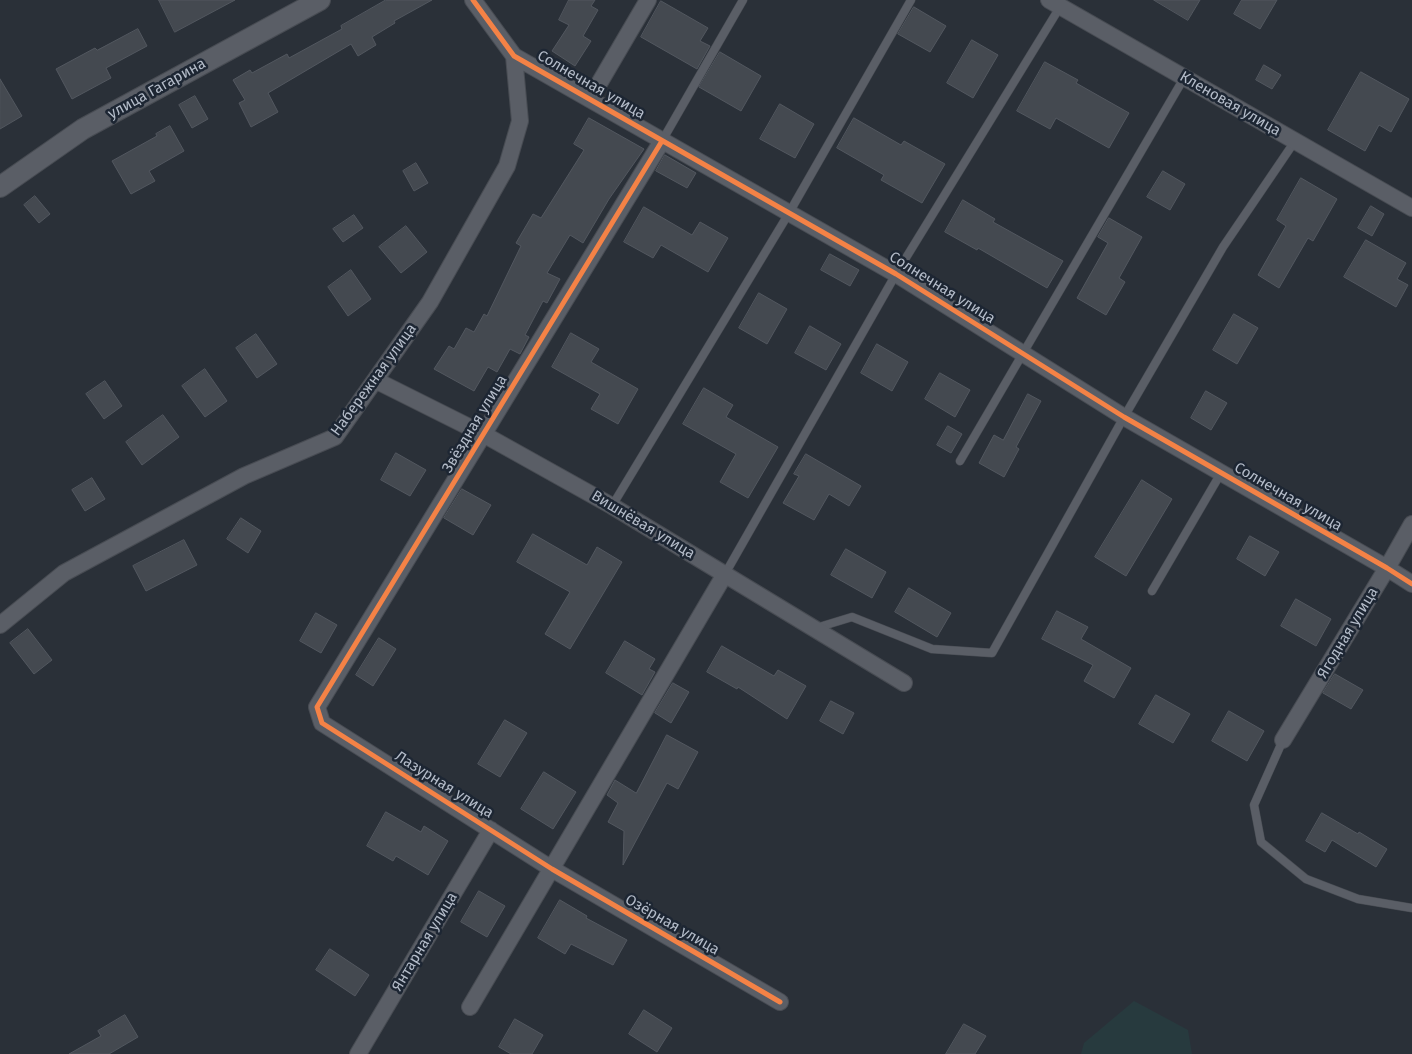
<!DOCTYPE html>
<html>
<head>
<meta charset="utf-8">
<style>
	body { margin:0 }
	canvas { display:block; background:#2a3038 }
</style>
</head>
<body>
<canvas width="1412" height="1054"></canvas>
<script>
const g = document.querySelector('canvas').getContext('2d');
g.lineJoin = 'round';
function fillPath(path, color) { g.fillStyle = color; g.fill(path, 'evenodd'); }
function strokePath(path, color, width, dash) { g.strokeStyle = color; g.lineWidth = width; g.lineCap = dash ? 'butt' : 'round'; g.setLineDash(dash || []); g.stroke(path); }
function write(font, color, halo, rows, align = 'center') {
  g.font = font + ' "Fira Sans",sans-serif'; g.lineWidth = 5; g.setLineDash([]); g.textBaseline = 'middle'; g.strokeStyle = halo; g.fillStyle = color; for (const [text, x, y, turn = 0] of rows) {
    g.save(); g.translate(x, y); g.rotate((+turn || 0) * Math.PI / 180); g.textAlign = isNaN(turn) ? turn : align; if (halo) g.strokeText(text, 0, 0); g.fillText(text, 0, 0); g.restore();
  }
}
fillPath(new Path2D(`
	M 1134,1001 L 1188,1030 L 1192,1054 L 1081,1054 L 1084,1043 Z`), '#273a3e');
const building = new Path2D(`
	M 159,0 L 235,0 L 175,32 Z
	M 386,0 L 432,0 L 394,21 L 395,23 L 372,37 L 376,45 L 358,56 L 351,44 L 268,93 L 278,112 L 251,127 L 239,103 L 245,100 L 233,80 L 250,70 L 252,73 L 287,54 L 289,58 L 342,29 L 341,26 Z
	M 569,0 L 595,0 L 591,6 L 598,10 L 583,36 L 591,41 L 575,66 L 552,51 L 569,25 L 559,20 Z
	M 1154,0 L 1200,0 L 1188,20 Z
	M 1242,0 L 1277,0 L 1260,29 L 1234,14 Z
	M 661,1 L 708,28 L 700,41 L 710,46 L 697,69 L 641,37 Z
	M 914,7 L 946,26 L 930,52 L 898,34 Z
	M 138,29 L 147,46 L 106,68 L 111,78 L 72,99 L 56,69 L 95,48 L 97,50 Z
	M 972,40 L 998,55 L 973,98 L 947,83 Z
	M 720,52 L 761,76 L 741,111 L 699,87 Z
	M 1045,62 L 1078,80 L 1076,83 L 1129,113 L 1109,148 L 1056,118 L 1050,129 L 1017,111 Z
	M 1264,65 L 1281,75 L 1272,89 L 1256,80 Z
	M 1361,72 L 1409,99 L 1391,132 L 1379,125 L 1365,151 L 1328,130 Z
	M 0,79 L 22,116 L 0,129 Z
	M 195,96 L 208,119 L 192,128 L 179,105 Z
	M 780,104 L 814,124 L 795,158 L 760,139 Z
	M 589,118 L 644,149 L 609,199 L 583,243 L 570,235 L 547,273 L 560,279 L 547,303 L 543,301 L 525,335 L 529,337 L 520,354 L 510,349 L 497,372 L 488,367 L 474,391 L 434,369 L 449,346 L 454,349 L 466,328 L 474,332 L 484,314 L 487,316 L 521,246 L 516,243 L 533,214 L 541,218 L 584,150 L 574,144 Z
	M 854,118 L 901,145 L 904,141 L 945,164 L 922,203 L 881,180 L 884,175 L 837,148 Z
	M 170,126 L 184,151 L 149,171 L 155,181 L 131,194 L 112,161 L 157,136 L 156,134 Z
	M 665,155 L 696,173 L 687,188 L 656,171 Z
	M 416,163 L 428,183 L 414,191 L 403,171 Z
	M 1163,171 L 1185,184 L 1170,210 L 1147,197 Z
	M 1301,178 L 1337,199 L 1313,241 L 1308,238 L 1279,288 L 1258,275 L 1286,226 L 1277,220 Z
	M 35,196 L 50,214 L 39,223 L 24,205 Z
	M 963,200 L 995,219 L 993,222 L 1063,261 L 1047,288 L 978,248 L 977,250 L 945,232 Z
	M 1371,206 L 1384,214 L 1372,236 L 1358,228 Z
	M 644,207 L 692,235 L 700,222 L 728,238 L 708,272 L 661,245 L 653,258 L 624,242 Z
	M 354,215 L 363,228 L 343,242 L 333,229 Z
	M 1109,218 L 1142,237 L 1119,278 L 1125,282 L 1106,315 L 1077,298 L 1108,243 L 1098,237 Z
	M 406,226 L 427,252 L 401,273 L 379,247 Z
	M 1366,240 L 1406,263 L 1397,279 L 1408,285 L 1396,307 L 1344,277 Z
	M 830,254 L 859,270 L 850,286 L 821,270 Z
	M 351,270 L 371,299 L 348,316 L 328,287 Z
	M 759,293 L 787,309 L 767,344 L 739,328 Z
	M 1234,314 L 1258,328 L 1237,364 L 1213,350 Z
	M 810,326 L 841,344 L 826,370 L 795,353 Z
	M 571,333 L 599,349 L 591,362 L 638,389 L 618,424 L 591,409 L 600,394 L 552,367 Z
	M 256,334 L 277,364 L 257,378 L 236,348 Z
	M 877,344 L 908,362 L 892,391 L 861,373 Z
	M 205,369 L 227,401 L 205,417 L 182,386 Z
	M 940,373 L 970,390 L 955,417 L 925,399 Z
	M 105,381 L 122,406 L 104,419 L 86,394 Z
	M 704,388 L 733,405 L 726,417 L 778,447 L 748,498 L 720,482 L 736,454 L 683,424 Z
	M 1206,391 L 1227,403 L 1211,430 L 1191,418 Z
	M 1028,394 L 1041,401 L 1016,447 L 1019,449 L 1004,477 L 979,463 L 994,435 L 1003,440 Z
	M 163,415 L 179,437 L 142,465 L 126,442 Z
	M 948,426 L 962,434 L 951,453 L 937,445 Z
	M 396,453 L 426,470 L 410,496 L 381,480 Z
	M 806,454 L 861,486 L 849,506 L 829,494 L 814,520 L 783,503 L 799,476 L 794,474 Z
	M 92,478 L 105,499 L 85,511 L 72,490 Z
	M 1142,480 L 1172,499 L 1126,576 L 1095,557 Z
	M 462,489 L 491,505 L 473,535 L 444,518 Z
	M 241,518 L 261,531 L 248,553 L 227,539 Z
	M 533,534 L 587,565 L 597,547 L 622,562 L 570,649 L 545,634 L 570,592 L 517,562 Z
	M 1250,536 L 1279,552 L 1265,576 L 1237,559 Z
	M 184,540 L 197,565 L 146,591 L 133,566 Z
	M 846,549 L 886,572 L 872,598 L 831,575 Z
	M 909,588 L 951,613 L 937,637 L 895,612 Z
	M 1296,599 L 1331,619 L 1316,646 L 1281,626 Z
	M 1057,611 L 1088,627 L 1081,639 L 1131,668 L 1114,698 L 1084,681 L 1093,665 L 1042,639 Z
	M 316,613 L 337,625 L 321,653 L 300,641 Z
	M 28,629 L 52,660 L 34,674 L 10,643 Z
	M 379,638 L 396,649 L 373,686 L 356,675 Z
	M 625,641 L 655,659 L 649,669 L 655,672 L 642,695 L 606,673 Z
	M 722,646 L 774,676 L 778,670 L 806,686 L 787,719 L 738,687 L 737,689 L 707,672 Z
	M 1335,674 L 1363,690 L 1351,709 L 1323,693 Z
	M 673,683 L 689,692 L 671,723 L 655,713 Z
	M 1156,695 L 1190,714 L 1173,743 L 1139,724 Z
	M 831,701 L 854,713 L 843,734 L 820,721 Z
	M 1229,711 L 1264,731 L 1247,761 L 1212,741 Z
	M 505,720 L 527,733 L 500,777 L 478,764 Z
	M 667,735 L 698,752 L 678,789 L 667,783 L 623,865 L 624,831 L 608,822 L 618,803 L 607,795 L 615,780 L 636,793 Z
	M 544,772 L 576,792 L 553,829 L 521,809 Z
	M 386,812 L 421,832 L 424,826 L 448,841 L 428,875 L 396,856 L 393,861 L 367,846 Z
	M 1322,813 L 1358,834 L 1359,832 L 1387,849 L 1376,867 L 1332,840 L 1325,852 L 1306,841 Z
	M 479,891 L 505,906 L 487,937 L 461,922 Z
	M 560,900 L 587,916 L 586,918 L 627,940 L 613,965 L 571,944 L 565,954 L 538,938 Z
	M 330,949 L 369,975 L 355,996 L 316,970 Z
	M 644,1010 L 672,1028 L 657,1052 L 629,1034 Z
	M 125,1015 L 138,1037 L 109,1054 L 69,1054 L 101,1036 L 98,1031 Z
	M 515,1019 L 543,1035 L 532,1054 L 511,1054 L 499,1047 Z
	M 964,1024 L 986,1036 L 975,1054 L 946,1054 Z`);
fillPath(building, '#444950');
strokePath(building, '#52575f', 1);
const service = new Path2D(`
	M 662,141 L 743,0
	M 960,461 L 1184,78
	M 612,506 L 789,213 L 911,0
	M 725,574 L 896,274 L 1060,7
	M 1152,591 L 1221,473
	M 816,628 L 852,617 L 932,649 L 992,653 L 1124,417 L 1223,247 L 1295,141
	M 1283,740 L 1254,805 L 1261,842 L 1306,879 L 1358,899 L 1412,908`);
const minor = new Path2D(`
	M 473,0 L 514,56 L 896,274 L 1124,417 L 1387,568 L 1412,584
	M 1049,0 L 1412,208
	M 590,99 L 648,0
	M 662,141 L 317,707 L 322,723 L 552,869 L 780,1002
	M 375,380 L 483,434 L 612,506 L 904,683
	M 0,625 L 64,573 L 244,476 L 335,437 L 430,302 L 507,166 L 520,121 L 514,56
	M 1283,740 L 1387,568 L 1412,524
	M 470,1007 L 725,574
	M 358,1054 L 491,830`);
const tertiary = new Path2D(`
	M 0,187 L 83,129 L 320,0`);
strokePath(service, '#484c53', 9);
strokePath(minor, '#484c53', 18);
strokePath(tertiary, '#484c53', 22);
strokePath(service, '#5a5e66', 8);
strokePath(minor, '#5a5e66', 16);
strokePath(tertiary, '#5a5e66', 20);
strokePath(new Path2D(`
	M 473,0 L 514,56 L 896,274 L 1124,417 L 1387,568 L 1412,584
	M 662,141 L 317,707 L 322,723 L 552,869 L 780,1002`), '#f48246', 5);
write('15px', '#b4bcc9', '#1d2633', [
	["Солнечная улица",591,85,30],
	["улица Гагарина",157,89,-29],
	["Кленовая улица",1230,104,30],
	["Солнечная улица",942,288,32],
	["Набережная улица",374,380,-54],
	["Звёздная улица",475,424,-59],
	["Солнечная улица",1288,497,30],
	["Вишнёвая улица",643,525,31],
	["Ягодная улица",1348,633,-59],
	["Лазурная улица",444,785,32],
	["Озёрная улица",672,925,30],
	["Янтарная улица",425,942,-59]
]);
</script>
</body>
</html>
